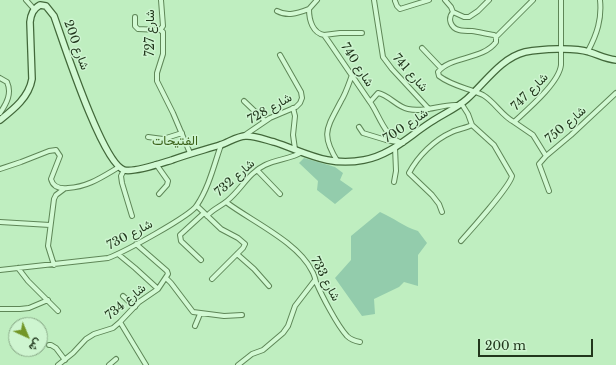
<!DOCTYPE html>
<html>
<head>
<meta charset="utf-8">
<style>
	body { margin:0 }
	#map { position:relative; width:616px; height:365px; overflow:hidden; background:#bfeec0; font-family:"Libre Baskerville",Vazirmatn,serif }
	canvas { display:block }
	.north { position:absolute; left:8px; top:317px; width:40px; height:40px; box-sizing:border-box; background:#cef5d0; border:1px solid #89a988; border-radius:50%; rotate:136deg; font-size:11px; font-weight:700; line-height:16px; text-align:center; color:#21361c }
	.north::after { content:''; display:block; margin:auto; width:14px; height:18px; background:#729627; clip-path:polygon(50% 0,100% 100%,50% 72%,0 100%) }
	.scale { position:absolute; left:478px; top:339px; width:115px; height:18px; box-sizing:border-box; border:2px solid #21361c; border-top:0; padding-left:5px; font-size:12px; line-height:14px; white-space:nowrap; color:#21361c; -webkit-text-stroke:3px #cef5d0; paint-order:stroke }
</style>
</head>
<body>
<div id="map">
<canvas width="616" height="365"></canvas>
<div class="north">ش</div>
<div class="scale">200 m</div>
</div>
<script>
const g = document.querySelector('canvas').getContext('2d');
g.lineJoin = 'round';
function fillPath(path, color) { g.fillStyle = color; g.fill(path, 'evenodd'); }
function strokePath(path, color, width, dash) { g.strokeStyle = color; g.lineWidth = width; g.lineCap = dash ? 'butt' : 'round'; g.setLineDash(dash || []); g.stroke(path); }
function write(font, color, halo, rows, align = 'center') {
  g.font = font + ' "Libre Baskerville",Vazirmatn,serif'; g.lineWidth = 3; g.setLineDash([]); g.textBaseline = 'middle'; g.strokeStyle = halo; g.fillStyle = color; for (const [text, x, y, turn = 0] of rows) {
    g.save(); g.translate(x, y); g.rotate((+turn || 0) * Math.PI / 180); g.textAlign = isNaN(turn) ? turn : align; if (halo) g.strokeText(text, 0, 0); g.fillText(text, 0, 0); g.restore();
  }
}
fillPath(new Path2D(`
	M 304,158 L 335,167 L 343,173 L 340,180 L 353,189 L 335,204 L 317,190 L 318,181 L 299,163 Z
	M 380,212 C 394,218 404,227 418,231 L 427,243 L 418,255 L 418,286 L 404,282 L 399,287 L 374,299 L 375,314 L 362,316 L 335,278 L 351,260 L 351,236 Z`), '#93ccac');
const minor = new Path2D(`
	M 26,0 L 34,9
	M 161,0 L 163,26 L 160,30 L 163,32 L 163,54 L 157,73 L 157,81 L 173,113 L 190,153
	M 374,0 L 383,57 L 392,69 L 429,109
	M 445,0 L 451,7 L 453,12 L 464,17 L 469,17 L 478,11 L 489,0
	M 533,0 L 496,37 L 496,42 C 483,60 450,56 438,72 L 439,76 C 452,86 468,88 483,95 C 495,102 502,116 514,122 C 528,109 559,83 561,65 L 561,0
	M 395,1 L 397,6 L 400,9 L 429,0
	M 309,9 L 317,0
	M 277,11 C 288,17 298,13 309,9 C 309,21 313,33 324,35 L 329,42 L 370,102 L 378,93 C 389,95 397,107 408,109 C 425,113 441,104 457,105
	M 453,12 C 447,19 451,28 459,30 C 463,31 467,31 472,31 C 479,32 487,34 494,35 L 496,37
	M 135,17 L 135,26 L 138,29 L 160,30
	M 324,35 L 340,33 L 362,33
	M 422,48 L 441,68
	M 588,51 C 597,34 602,19 600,0
	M 0,78 L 7,82 C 12,93 7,103 0,113
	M 244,101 L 265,121
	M 370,102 C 379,114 385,139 403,143
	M 461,103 L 468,114 L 472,125 L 494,145 L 512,176 C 510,186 470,231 461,241
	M 293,108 L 295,116 L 293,135 L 295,149
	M 514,122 L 533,135 L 546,156 L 571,135 L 616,93
	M 359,127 L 363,133 L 386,140 L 397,142
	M 245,135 L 270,118 L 296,107 L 300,103 L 302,98 L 301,92 L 280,55
	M 148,137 L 163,139 L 182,133
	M 546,156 L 539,164 L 549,191
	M 338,162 C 320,134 327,128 341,101 C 346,93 349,83 352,75
	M 156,164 L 168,181 L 167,185 L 159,194
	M 0,169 L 21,162 L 49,151 L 56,150 L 60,156 L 51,179 C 53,187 59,189 68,188 C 88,187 102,177 119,167
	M 124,170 L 121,176 L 122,183 L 132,216
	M 257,170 L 280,194
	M 394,182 L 396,171 L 395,147
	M 226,202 C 251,221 298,242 312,271 C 314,274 315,278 316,282 C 322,296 337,325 347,336 C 350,339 355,341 360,342
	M 197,206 L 221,229 L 238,238 L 245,244 L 243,248 L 212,279
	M 442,212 L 439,204 L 432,195 L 409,173 C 418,156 434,140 452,132 C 458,129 466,128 472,125
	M 207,216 C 213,209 220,207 227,201 C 241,190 248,173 265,165 C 277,159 291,159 302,152
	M 0,222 L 50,225
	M 118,254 L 135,268 L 158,289
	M 237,254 L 254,269 L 269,286
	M 201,260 L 181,241 L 180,235 L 204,213
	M 54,265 L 48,246 L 54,199 L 56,195 L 64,189
	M 18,268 L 28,281 L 58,311
	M 0,270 L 108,258 C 122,253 191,216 197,205 C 209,187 214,165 221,145
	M 166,278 L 171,283 L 193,312 L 224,316 L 242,315
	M 123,296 L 135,307
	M 0,309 L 20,309 L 29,308 L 48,300
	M 120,322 L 146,365
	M 195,326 L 200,314
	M 49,345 L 51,345 L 56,348 L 65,360
	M 58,365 L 73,353 L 86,339 L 94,334 L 113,328 L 120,322 L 139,302 L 158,289 L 168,274 L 167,271 L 136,244
	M 109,365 L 116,359
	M 238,365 L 252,354 L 263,350 L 283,333 L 288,326 L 295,306 L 315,280`);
const secondary = new Path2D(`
	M 0,120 C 14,109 29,97 32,79 L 30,22 C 31,14 33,9 40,5 L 46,6 L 54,16 C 63,41 102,163 124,170 C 134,173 162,163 172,160 C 188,154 204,150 220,145 C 228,143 238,135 247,136 C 256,136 266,140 274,142 C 307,153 328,167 364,160 C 391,155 409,136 431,122 C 443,114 457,108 467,99 C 485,83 501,58 525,52 C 541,49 574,47 589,52 C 599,55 606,59 616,60`);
strokePath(minor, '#5e8657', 6);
strokePath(secondary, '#42683a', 8);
strokePath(minor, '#d2f9d3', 4);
strokePath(secondary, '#d2f9d3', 5.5);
write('12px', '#21361c', '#cef5d0', [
	["شارع 727",151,33,-90],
	["شارع 200",76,45,70],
	["شارع 740",357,65,57],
	["شارع 741",410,73,48],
	["شارع 747",530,92,-46],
	["شارع 728",270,109,-30],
	["شارع 750",566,125,-41],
	["شارع 700",406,126,-34],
	["شارع 732",235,178,-42],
	["شارع 730",130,235,-28],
	["شارع 733",325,279,62],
	["شارع 734",126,302,-40]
]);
write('13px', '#3c631b', '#cef5d0', [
	["الفتيحات",175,141]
]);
</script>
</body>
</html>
